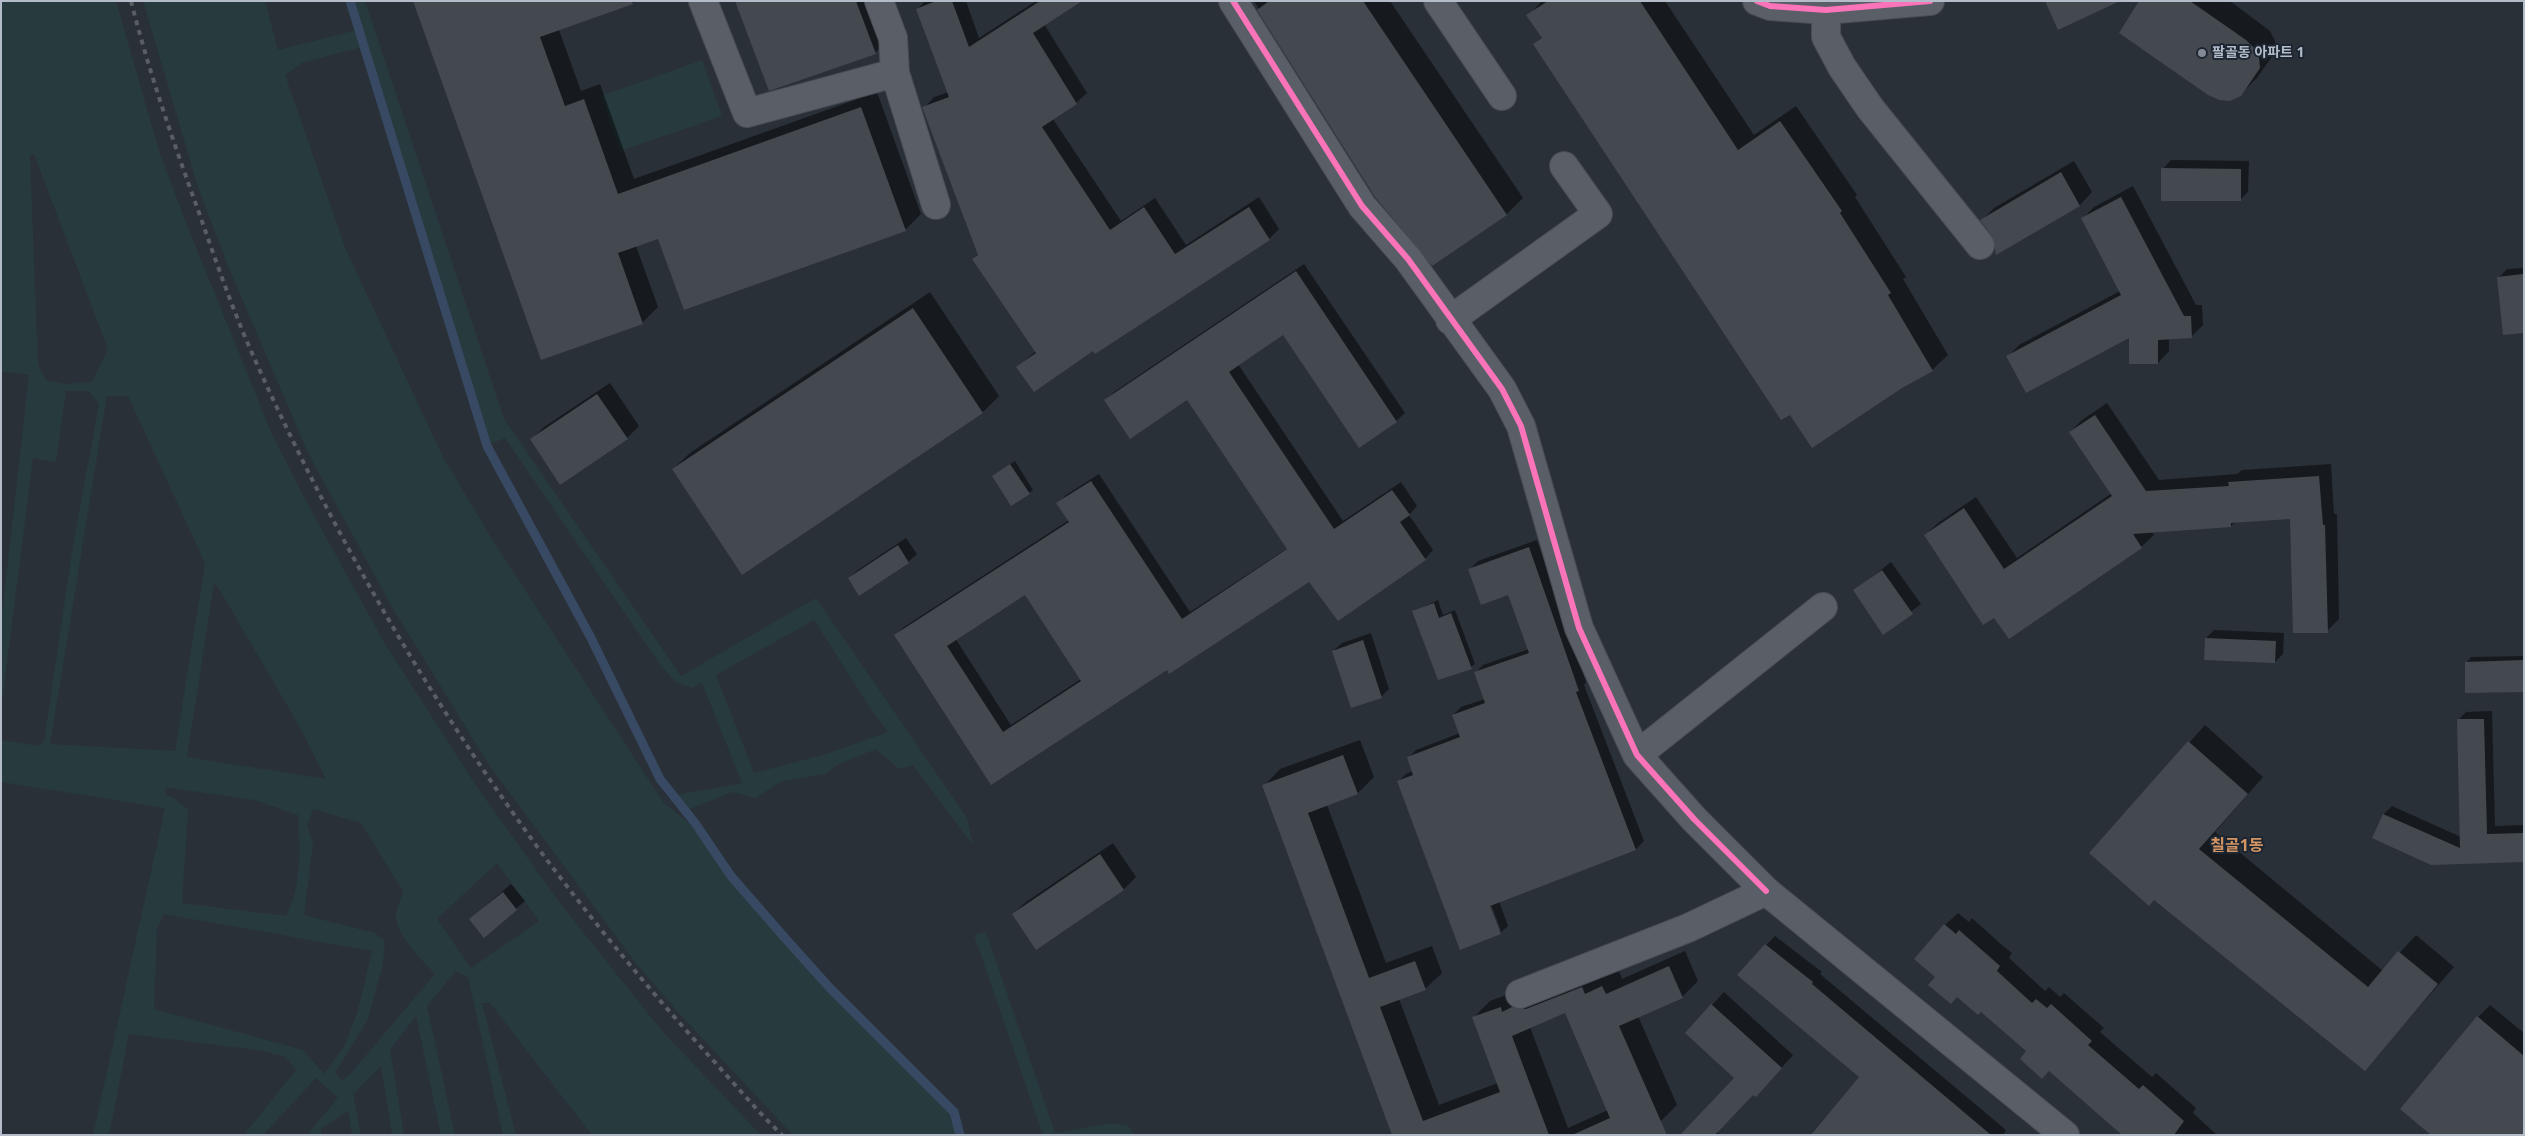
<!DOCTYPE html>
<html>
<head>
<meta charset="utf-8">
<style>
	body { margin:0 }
	#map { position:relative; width:2525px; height:1136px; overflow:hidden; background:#2a3038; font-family:"Noto Sans",sans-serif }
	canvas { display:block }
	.frame { position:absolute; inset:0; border:2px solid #b4bcc9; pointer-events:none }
</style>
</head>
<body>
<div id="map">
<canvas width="2525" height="1136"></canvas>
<div class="frame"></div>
</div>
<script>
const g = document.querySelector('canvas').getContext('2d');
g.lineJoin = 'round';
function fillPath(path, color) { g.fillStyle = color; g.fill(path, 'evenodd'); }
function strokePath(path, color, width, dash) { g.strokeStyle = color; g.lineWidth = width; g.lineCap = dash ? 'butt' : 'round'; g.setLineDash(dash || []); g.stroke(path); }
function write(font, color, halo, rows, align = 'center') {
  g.font = font + ' "Noto Sans","Noto Sans KR",sans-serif'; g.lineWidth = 4; g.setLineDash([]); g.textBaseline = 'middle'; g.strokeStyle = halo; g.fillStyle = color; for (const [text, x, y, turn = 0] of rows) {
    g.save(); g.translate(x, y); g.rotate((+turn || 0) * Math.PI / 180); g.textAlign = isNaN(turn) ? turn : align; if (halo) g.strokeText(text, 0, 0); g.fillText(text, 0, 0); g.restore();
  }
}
fillPath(new Path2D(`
	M 1,1 L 116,1 L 159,151 L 185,220 L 271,432 L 305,499 L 385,644 L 477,787 L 560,903 L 662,1031 L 761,1135 L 592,1135 L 490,1003 L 482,1003 L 516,1135 L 503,1135 L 468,977 L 456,971 L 427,1006 L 455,1135 L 441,1135 L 416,1016 L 390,1050 L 404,1135 L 392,1135 L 381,1066 L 353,1094 L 361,1135 L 352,1135 L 348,1111 L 321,1129 L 322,1135 L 307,1135 L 338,1098 L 316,1078 L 263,1135 L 244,1135 L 296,1070 L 284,1056 L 257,1050 L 129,1034 L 109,1135 L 93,1135 L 165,808 L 1,782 L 1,740 L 39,746 L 44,741 L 73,545 L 99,404 L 89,391 L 66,391 L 56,462 L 33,458 L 1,710 L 1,622 L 29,375 L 1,371 ZM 34,154 L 108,349 L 92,382 L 64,384 L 46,380 L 38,365 L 30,155 ZM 107,396 L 128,396 L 205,563 L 175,751 L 50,744 ZM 214,584 L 218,587 L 298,724 L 326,779 L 187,757 ZM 165,787 L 254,800 L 298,815 C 300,847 302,887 286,916 L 182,903 L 188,810 L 174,798 L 165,794 ZM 313,809 L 361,823 L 403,891 C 401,898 398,905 396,913 C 393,933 422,960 435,974 L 351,1073 L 342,1080 L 335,1073 L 367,1021 L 383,965 L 385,941 L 375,933 L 304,915 L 313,844 L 307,826 ZM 497,863 L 539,921 L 471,968 L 437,919 ZM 164,914 L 372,951 L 358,1010 L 345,1045 L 324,1074 L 303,1050 L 154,1009 L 157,928 Z
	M 143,1 L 265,1 L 278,50 L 357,30 L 362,47 L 302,63 L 285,75 L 346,250 L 443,457 L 495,544 L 663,802 L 691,825 L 729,878 L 828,988 L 952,1113 L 958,1135 L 793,1135 L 687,1022 L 638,966 L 489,765 L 392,607 L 308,453 L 228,266 L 198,187 Z
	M 352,1 L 365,1 L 504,419 L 681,676 L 816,598 L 967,818 L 973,845 L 913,765 L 899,769 L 876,749 L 837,765 L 825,774 L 780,782 L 756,798 L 732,792 L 687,810 L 676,795 L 742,783 L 702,683 L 692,688 L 676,682 L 661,666 L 505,438 L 489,445 ZM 814,620 L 867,703 L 888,732 L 826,754 L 754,773 L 716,675 Z
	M 702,60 L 722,116 L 620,151 L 601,96 Z
	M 986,932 L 1055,1133 L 1111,1123 L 1127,1125 L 1135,1135 L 1043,1135 L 974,935 Z`), '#273a3e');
fillPath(new Path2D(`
	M 415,1 L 638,1 L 559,30 L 581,91 L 600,84 L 634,179 L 877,92 L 921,214 L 905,230 L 659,238 L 636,246 L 658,307 L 642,323 Z
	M 737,1 L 878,1 L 891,36 L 875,53 Z
	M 925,1 L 966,1 L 979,38 L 1036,1 L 1076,1 L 1044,24 L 1087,93 L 1076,103 L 1053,119 L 1121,221 L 1155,198 L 1186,245 L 1259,197 L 1279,229 L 1269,239 L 1094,350 L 1018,367 L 1036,351 L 973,259 L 978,254 L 924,108 L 934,97 L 949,92 L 918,9 Z
	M 1254,1 L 1390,1 L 1523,198 L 1507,214 L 1433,264 L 1376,196 Z
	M 1542,1 L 1665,1 L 1754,135 L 1796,106 L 1857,195 L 1855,197 L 1906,277 L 1903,279 L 1948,355 L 1932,370 L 1535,44 L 1542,37 L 1528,16 Z
	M 2140,1 L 2230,1 L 2270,31 L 2275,41 L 2276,51 L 2257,78 L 2240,95 Z
	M 2171,160 L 2249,161 L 2248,192 L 2240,200 L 2163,169 Z
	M 2074,161 L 2092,192 L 2080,205 L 1997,253 L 1994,235 L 1982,220 L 1994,208 Z
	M 2133,186 L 2196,305 L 2202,305 L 2203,325 L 2192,336 L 2169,338 L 2169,351 L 2158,363 L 2131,336 L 2008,356 L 2019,345 L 2120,291 L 2082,219 L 2094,207 Z
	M 1304,264 L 1405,413 L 1396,421 L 1359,446 L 1283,334 L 1238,364 L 1343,521 L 1401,482 L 1417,506 L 1409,515 L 1433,550 L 1425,559 L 1309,580 L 1167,669 L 992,783 L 896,635 L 904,627 L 1069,520 L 1058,504 L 1066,495 L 1099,474 L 1190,612 L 1288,548 L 1187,398 L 1106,400 L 1114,392 ZM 1026,593 L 1081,679 L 1011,725 L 955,638 Z
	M 2524,268 L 2524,332 L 2499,277 L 2507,269 Z
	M 930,292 L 999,396 L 983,412 L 743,573 L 673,469 L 690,453 Z
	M 610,383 L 639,426 L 627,438 L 532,439 L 544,427 Z
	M 2107,403 L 2159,480 L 2237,474 L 2242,470 L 2331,464 L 2334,514 L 2337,514 L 2339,619 L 2327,631 L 2291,517 L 2236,521 L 2231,526 L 2151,531 L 2154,535 L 2141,547 L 1994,616 L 1925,535 L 1938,523 L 1976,497 L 2017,558 L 2112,493 L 2070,432 L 2082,420 Z
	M 1015,461 L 1033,490 L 1029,493 L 993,476 Z
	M 906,538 L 917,554 L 908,562 L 849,578 L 858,570 Z
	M 1537,540 L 1586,682 L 1584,685 L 1644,841 L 1636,849 L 1499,901 L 1508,926 L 1500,933 L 1461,948 L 1398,782 L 1406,774 L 1413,771 L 1408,758 L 1416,750 L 1460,733 L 1453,715 L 1461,707 L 1485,699 L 1475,673 L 1483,665 L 1529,649 L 1509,594 L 1481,603 L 1470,569 L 1478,561 ZM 1489,899 L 1501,931 L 1498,931 L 1487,900 Z
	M 1891,562 L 1921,604 L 1883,633 L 1854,591 Z
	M 1438,600 L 1443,615 L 1455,610 L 1475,664 L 1471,667 L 1413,612 Z
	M 2214,630 L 2284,633 L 2283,654 L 2275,662 L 2206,638 Z
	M 1371,633 L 1389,689 L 1381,697 L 1333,651 L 1342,643 Z
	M 2524,656 L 2524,690 L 2466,663 L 2471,657 Z
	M 2492,711 L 2495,826 L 2524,825 L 2524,861 L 2373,837 L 2384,814 L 2392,806 L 2461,837 L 2458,720 L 2466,712 Z
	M 2205,725 L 2263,777 L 2215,832 L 2383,971 L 2416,935 L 2454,967 L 2365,1069 L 2155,898 L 2091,853 Z
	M 1360,740 L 1374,777 L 1358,793 L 1327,805 L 1386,963 L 1432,946 L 1442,973 L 1425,989 L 1399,999 L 1439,1105 L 1498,1083 L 1473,1018 L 1490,1001 L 1517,991 L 1598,971 L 1601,978 L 1619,971 L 1622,979 L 1685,951 L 1698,981 L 1682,997 L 1638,1016 L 1677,1105 L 1661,1121 L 1630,1135 L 1394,1135 L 1264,786 L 1280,769 ZM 1565,1012 L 1608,1110 L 1568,1128 L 1530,1027 Z
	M 1113,843 L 1136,877 L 1124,889 L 1036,948 L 1013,914 L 1026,902 Z
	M 511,884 L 525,901 L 484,936 L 470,919 Z
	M 1958,913 L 1969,922 L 1972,918 L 2003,946 L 2012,953 L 2009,958 L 2045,991 L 2049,987 L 2060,997 L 2064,993 L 2104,1028 L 2100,1032 L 2152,1077 L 2156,1073 L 2196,1108 L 2193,1113 L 2217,1135 L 2118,1135 L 2121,1132 L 1981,1010 L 1937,977 L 1945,925 Z
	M 1775,936 L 1822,972 L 1820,974 L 2006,1130 L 2003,1135 L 1817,1135 L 1861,1076 L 1766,945 Z
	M 1724,992 L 1793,1055 L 1768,1083 L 1754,1093 L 1717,1132 L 1721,1135 L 1682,1135 L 1736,1077 L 1712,1005 Z
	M 2490,1005 L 2524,1033 L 2524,1135 L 2478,1017 Z`), '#0007');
strokePath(new Path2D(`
	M 350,1 L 487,446 L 591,638 L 660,779 L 695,823 L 731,876 L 785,938 L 829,987 L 954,1112 L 960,1135`), '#384963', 9);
fillPath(new Path2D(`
	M 413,1 L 632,1 L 633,4 L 540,37 L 565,106 L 584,99 L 618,194 L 861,107 L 906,231 L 684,310 L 658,239 L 618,253 L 643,324 L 541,360 Z
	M 735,1 L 856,1 L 876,54 L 769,91 Z
	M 936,1 L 952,1 L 969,47 L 1040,1 L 1082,1 L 1033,33 L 1077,104 L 1042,127 L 1110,230 L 1144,207 L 1175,254 L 1249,207 L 1270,240 L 1095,354 L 1093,351 L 1034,392 L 1016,367 L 1036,353 L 972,259 L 978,255 L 922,107 L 949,97 L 916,9 Z
	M 1269,1 L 1363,1 L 1507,215 L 1432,266 L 1375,197 L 1257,10 Z
	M 1548,1 L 1640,1 L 1738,150 L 1780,121 L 1842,211 L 1840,213 L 1891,293 L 1888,295 L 1933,371 L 1902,388 L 1812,448 L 1790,415 L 1781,420 L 1533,44 L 1542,38 L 1526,15 Z
	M 2045,1 L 2120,1 L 2058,30 Z
	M 2139,1 L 2190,1 L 2246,40 L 2254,48 L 2259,58 L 2260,68 L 2241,96 L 2230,101 L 2219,100 L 2208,95 L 2119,33 Z
	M 2161,168 L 2241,169 L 2241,201 L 2161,201 Z
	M 2061,172 L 2080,206 L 1996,255 L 1992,236 L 1980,220 Z
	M 2121,197 L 2184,316 L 2191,316 L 2192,338 L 2158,340 L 2158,364 L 2129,364 L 2129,338 L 2026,393 L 2006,356 L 2121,295 L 2081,218 Z
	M 1296,271 L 1397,422 L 1359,448 L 1283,335 L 1229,372 L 1334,529 L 1392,490 L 1410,515 L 1400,522 L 1426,560 L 1338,621 L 1309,582 L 1169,674 L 1167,670 L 991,785 L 894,635 L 1069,522 L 1056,503 L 1091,481 L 1182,619 L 1287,549 L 1187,400 L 1130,439 L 1104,400 ZM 1025,595 L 1081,681 L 1003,732 L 947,646 Z
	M 2523,274 L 2524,333 L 2503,335 L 2497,277 Z
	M 913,308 L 983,413 L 742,575 L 672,469 Z
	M 597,394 L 628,439 L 560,485 L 530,439 Z
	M 2095,415 L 2146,491 L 2229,486 L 2228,482 L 2319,476 L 2323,525 L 2325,525 L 2328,633 L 2293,633 L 2290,519 L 2231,523 L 2231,527 L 2133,534 L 2142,548 L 2009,639 L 1994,618 L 1983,625 L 1924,535 L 1964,508 L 2004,569 L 2112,496 L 2069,432 Z
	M 1010,464 L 1030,494 L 1011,506 L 992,476 Z
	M 898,545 L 909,563 L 859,596 L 848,578 Z
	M 1529,547 L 1579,691 L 1576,692 L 1636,850 L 1490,906 L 1501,934 L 1460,950 L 1397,781 L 1413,775 L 1407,757 L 1460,737 L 1452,715 L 1485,703 L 1474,672 L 1529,653 L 1508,595 L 1481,605 L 1468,569 Z
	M 1882,570 L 1913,614 L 1883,635 L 1853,590 Z
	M 1434,603 L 1439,618 L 1451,613 L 1472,669 L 1438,680 L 1412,611 Z
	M 2205,638 L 2276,641 L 2275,663 L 2204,660 Z
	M 1363,640 L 1382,698 L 1351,708 L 1332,651 Z
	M 2524,660 L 2524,692 L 2465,693 L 2465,662 Z
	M 2457,719 L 2484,719 L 2487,834 L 2524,833 L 2524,862 L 2431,865 L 2372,838 L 2383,814 L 2460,848 Z
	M 2188,741 L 2248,794 L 2199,849 L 2368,987 L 2398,951 L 2438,984 L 2365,1071 L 2154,900 L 2149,906 L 2089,853 Z
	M 1343,755 L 1358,794 L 1308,813 L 1369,978 L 1415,961 L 1426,990 L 1380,1007 L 1423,1121 L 1500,1092 L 1472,1017 L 1501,1007 L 1502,1012 L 1512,1007 L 1526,1009 L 1582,987 L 1585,994 L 1602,986 L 1606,994 L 1669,966 L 1683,998 L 1619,1026 L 1667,1135 L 1572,1135 L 1610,1118 L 1565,1013 L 1512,1036 L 1549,1135 L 1392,1135 L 1262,785 Z
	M 1100,854 L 1124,890 L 1036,950 L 1012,914 Z
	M 503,892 L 517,910 L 484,938 L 469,919 Z
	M 1944,924 L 1956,934 L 1959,930 L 1991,958 L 2000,966 L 1997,971 L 2032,1003 L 2036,999 L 2047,1008 L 2051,1004 L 2092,1041 L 2088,1045 L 2139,1089 L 2143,1085 L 2184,1121 L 2174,1135 L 2122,1135 L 2049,1071 L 2042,1079 L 2020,1059 L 2026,1051 L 1981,1012 L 1978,1015 L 1957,997 L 1951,1004 L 1928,985 L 1935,977 L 1914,959 Z
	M 1765,944 L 1813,982 L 1812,984 L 1991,1135 L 1811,1135 L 1859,1077 L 1737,975 Z
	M 1711,1004 L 1782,1068 L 1756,1097 L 1753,1095 L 1715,1135 L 1680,1135 L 1734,1078 L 1685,1033 Z
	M 2477,1016 L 2524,1056 L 2524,1135 L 2431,1135 L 2400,1109 Z`), '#444950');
const minor = new Path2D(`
	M 703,1 L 747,113 L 895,73 L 936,205
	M 879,1 L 893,38 L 895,73
	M 1233,1 L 1362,206 L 1408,259 L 1502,389 L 1521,426 L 1579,628 L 1637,755 L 1694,819 L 1766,891
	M 1438,1 L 1502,96
	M 1757,1 L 1770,6 L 1826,10 L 1930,1
	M 1826,10 L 1826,37 L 1842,67 L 1870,108 L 1980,245
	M 1450,320 L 1598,214 L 1564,166
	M 1637,755 L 1823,607
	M 1520,994 L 1688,928 L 1766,891 L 2065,1135`);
strokePath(minor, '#484c53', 30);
strokePath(minor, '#5a5e66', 28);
strokePath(new Path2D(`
	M 131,1 C 149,72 173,141 198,210 C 215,258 231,306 252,353 C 330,529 427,696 541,852 C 594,923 650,991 710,1057 C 734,1083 756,1110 782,1135`), '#595d64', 4, [5, 5]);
strokePath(new Path2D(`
	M 1233,1 L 1362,206 L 1408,259 L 1502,389 L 1521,426 L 1579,628 L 1637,755 L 1694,819 L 1766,891
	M 1757,1 L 1770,6 L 1826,10 L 1930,1`), '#fb73b8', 6);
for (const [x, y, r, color] of [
	[2202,53,5,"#848b96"]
]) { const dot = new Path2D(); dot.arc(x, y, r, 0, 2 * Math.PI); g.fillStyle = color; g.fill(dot); strokePath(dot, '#1d2633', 2); }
write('bold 14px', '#b4bcc9', '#1d2633', [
	["팔골동 아파트 1",2212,53]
], 'left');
write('bold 16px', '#d59563', '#1d2633', [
	["칠골1동",2237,846]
]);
</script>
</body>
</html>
